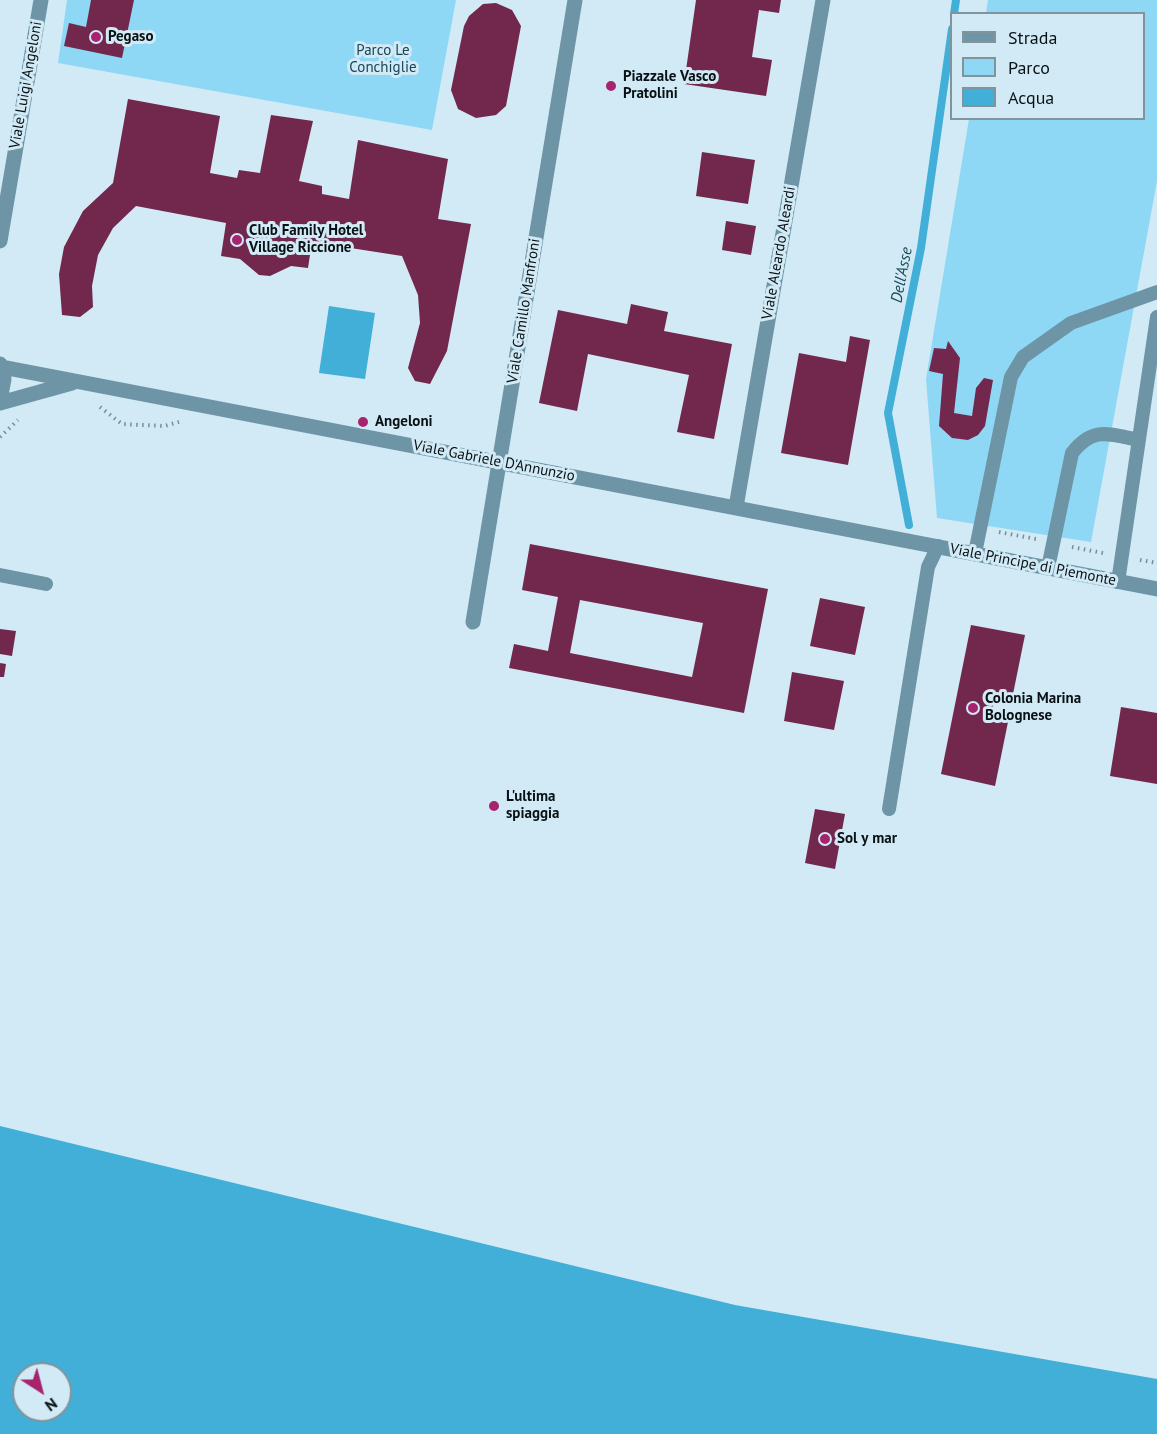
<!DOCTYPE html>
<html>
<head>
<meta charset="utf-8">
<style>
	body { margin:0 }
	#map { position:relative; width:1157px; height:1434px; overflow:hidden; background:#d1eaf5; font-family:"PT Sans",sans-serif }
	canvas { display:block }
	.legend { position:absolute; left:950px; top:12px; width:195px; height:108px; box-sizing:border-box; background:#d1eaf5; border:2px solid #81939b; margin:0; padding:8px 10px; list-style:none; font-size:18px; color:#091115 }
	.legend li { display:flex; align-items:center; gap:12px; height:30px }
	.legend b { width:30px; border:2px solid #81939b }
	.north { position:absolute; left:12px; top:1362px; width:60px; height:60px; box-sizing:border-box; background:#d1eaf5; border:2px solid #81939b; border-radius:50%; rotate:144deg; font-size:16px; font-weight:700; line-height:24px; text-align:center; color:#091115 }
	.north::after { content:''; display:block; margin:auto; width:21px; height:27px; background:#a8236d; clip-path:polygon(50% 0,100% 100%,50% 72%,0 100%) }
</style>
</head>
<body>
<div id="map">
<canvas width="1157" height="1434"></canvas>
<ul class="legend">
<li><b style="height:8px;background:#6d95a6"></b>Strada</li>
<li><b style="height:16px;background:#8ed8f5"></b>Parco</li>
<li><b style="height:16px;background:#41afd7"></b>Acqua</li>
</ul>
<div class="north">N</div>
</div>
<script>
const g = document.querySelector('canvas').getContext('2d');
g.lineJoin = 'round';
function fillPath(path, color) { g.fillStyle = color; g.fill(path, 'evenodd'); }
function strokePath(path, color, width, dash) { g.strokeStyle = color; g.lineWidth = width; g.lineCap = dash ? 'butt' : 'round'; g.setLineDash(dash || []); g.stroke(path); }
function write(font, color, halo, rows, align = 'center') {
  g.font = font + ' "PT Sans",sans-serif'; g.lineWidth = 6; g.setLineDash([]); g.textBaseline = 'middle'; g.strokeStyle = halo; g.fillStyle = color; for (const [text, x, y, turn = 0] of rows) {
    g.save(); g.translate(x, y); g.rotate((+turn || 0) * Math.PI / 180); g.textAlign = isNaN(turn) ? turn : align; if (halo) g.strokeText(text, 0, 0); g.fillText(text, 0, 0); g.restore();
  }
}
fillPath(new Path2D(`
	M 67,0 L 456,0 L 432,130 L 58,63 Z
	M 988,0 L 1157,0 L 1157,181 L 1091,542 L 937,518 L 926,379 L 969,119 L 1144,118 L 1144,14 L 986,13 Z`), '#8ed8f5');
fillPath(new Path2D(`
	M 329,306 L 375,313 L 365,379 L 319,373 Z
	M 0,1126 L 735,1305 L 1157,1379 L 1157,1434 L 0,1434 ZM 24,1374 L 60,1374 L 60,1410 L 24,1410 Z`), '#41afd7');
strokePath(new Path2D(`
	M 954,14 L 956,0
	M 909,525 L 888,413 L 921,248 L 952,29`), '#41afd7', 8);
fillPath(new Path2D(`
	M 91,0 L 134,0 L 122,58 L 64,46 L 69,23 L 86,27 Z
	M 696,0 L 781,0 L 779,13 L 759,10 L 752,57 L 772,60 L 766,96 L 684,84 Z
	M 496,3 L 512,10 L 521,26 L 506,106 L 496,115 L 476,118 L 458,109 L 451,90 L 464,26 L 469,16 L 483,4 Z
	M 128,99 L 220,116 L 210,173 L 237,178 L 239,170 L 260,173 L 271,115 L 313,121 L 299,181 L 322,186 L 322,194 L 349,199 L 358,140 L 448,159 L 438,219 L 471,224 L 447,351 L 430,384 L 415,381 L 408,368 L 420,323 L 418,295 L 402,256 L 312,242 L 308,268 L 291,266 L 270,276 L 259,275 L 240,259 L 221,256 L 226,223 L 136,206 L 113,228 L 98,255 L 92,286 L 93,307 L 80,317 L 62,315 L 59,274 L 64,247 L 83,211 L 113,183 Z
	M 702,152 L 755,160 L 748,204 L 696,196 Z
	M 726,221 L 756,226 L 751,255 L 722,250 Z
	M 631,304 L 668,312 L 664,331 L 732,344 L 714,439 L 677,432 L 689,375 L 588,354 L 577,411 L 539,403 L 558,310 L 627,324 Z
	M 850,336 L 870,340 L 848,465 L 781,453 L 799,353 L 846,362 Z
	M 948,341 L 960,358 L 954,413 L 972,416 L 976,388 L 984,378 L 993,380 L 985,426 L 978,435 L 968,440 L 952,438 L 939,426 L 943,374 L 929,371 L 934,348 L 946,349 Z
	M 530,544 L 768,589 L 744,713 L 509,668 L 514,644 L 548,651 L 558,597 L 522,590 ZM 580,600 L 703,623 L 692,677 L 570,653 Z
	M 820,598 L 865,607 L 855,655 L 810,646 Z
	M 971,625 L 1025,635 L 1012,699 L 995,695 L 991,718 L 1008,722 L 995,786 L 941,774 Z
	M 0,629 L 16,631 L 12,656 L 0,654 Z
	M 0,663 L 6,664 L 4,677 L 0,677 Z
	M 792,672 L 844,681 L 834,730 L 784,721 Z
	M 1121,707 L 1157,713 L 1157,784 L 1110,776 Z
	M 815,809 L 845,814 L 835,869 L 805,863 Z`), '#72274d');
strokePath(new Path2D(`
	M 100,407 L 122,424 L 164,426 L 179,422
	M 0,437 L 18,420
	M 999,532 L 1036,539
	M 1072,547 L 1103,553
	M 1140,560 L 1157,563`), '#7b8d95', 4, [1.5, 4.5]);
strokePath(new Path2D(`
	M 975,553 L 1011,377 L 1023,357 L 1071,323 L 1157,292
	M 1048,568 L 1072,453 C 1093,426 1108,434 1139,440
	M 0,575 L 46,584
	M 1118,582 L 1157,317
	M 889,809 L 928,567 L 938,546`), '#6d95a6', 14);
strokePath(new Path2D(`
	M 736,507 L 823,0
	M 473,622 L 575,0`), '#6d95a6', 15);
strokePath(new Path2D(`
	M 0,241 L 41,0
	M 0,364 L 4,379 L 0,400
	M 2,367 L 1157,589
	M 0,403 L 72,383`), '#6d95a6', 15);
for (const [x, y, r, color] of [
	[96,37,6,"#a8236d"],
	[611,86,6,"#a8236d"],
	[237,240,6,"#a8236d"],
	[363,422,6,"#a8236d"],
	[973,708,6,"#a8236d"],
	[494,806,6,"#a8236d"],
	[825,839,6,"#a8236d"]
]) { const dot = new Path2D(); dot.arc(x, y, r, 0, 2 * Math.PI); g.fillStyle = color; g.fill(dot); strokePath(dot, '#d1eaf5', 2); }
write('bold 15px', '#091115', '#d1eaf5', [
	["Pegaso",108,37],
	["Piazzale Vasco",623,77],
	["Pratolini",623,94],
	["Club Family Hotel",249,231],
	["Village Riccione",249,248],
	["Angeloni",375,422],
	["Colonia Marina",985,699],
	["Bolognese",985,716],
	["L'ultima",506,797],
	["spiaggia",506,814],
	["Sol y mar",837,839]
], 'left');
write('15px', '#174657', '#d1eaf5', [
	["Parco Le",383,51],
	["Conchiglie",383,68]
]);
write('15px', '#091115', '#d1eaf5', [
	["Viale Luigi Angeloni",26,85,-80],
	["Viale Aleardo Aleardi",779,253,-80],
	["Viale Camillo Manfroni",524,311,-81],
	["Viale Gabriele D'Annunzio",494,461,11],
	["Viale Principe di Piemonte",1033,565,11]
]);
write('italic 16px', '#1a495a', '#d1eaf5', [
	["Dell'Asse",902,275,-79]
]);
</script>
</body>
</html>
